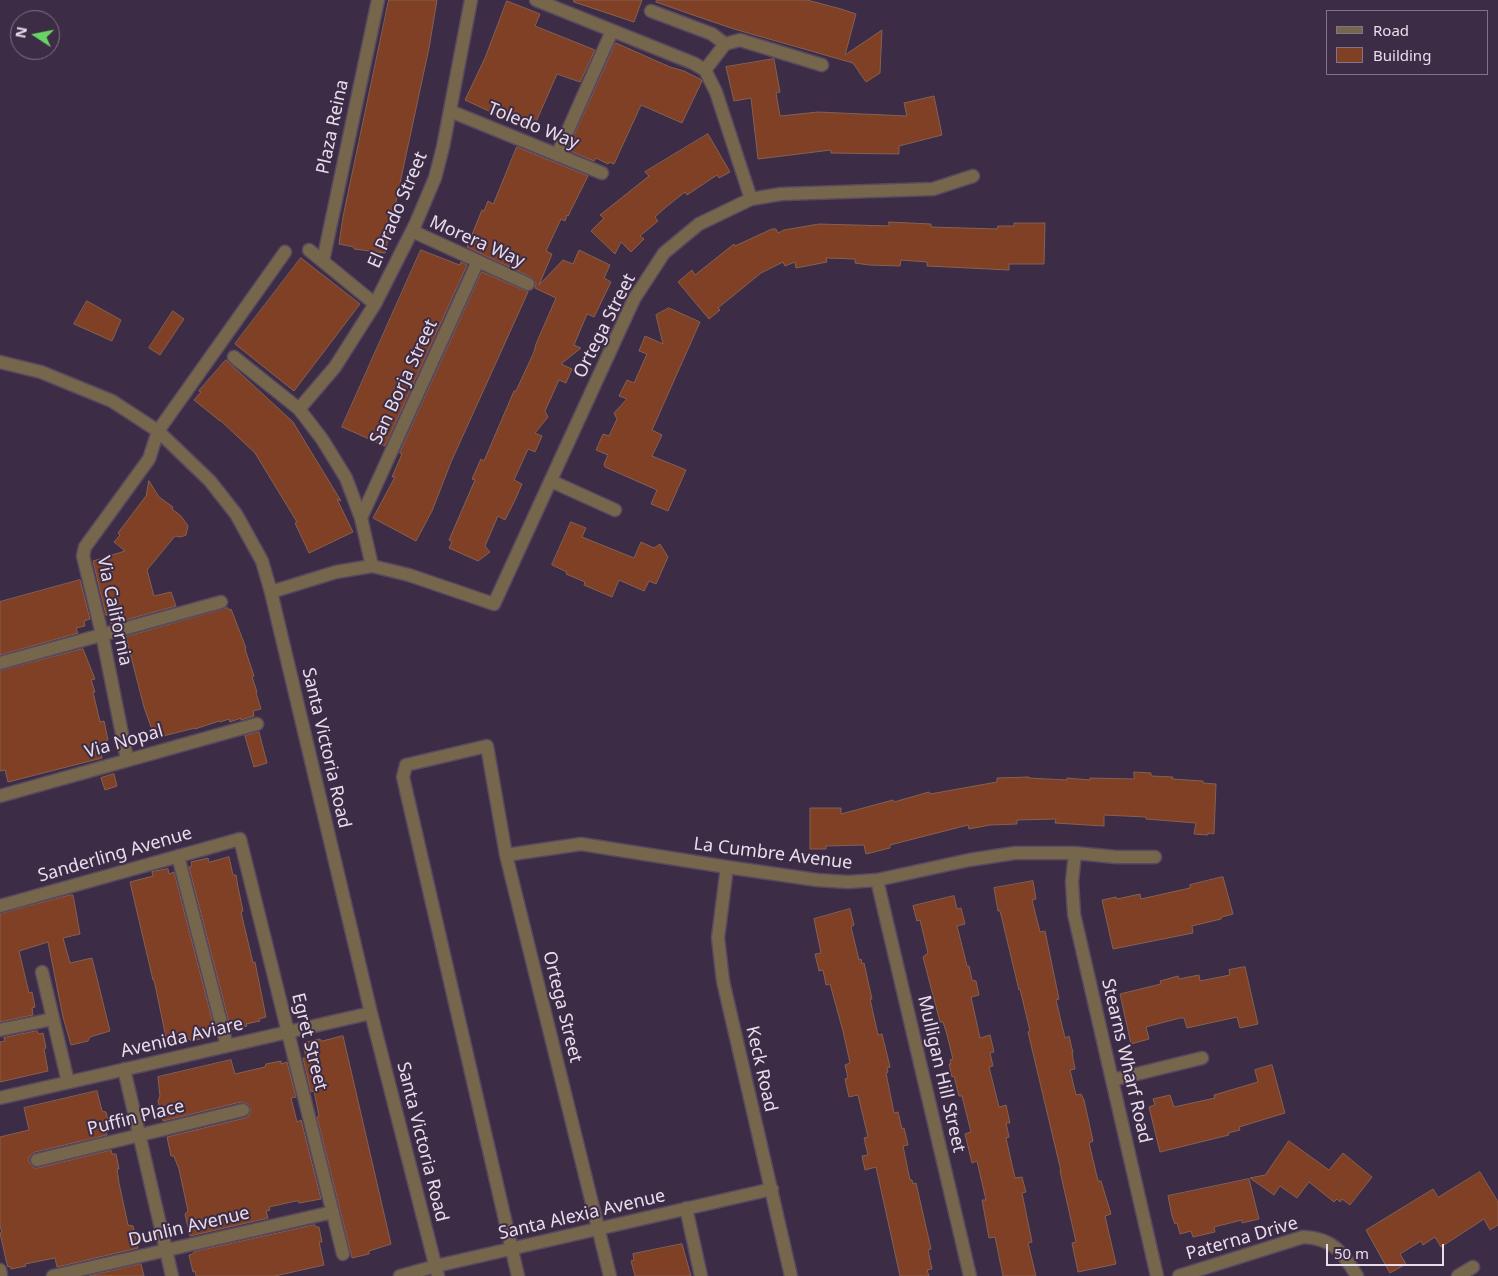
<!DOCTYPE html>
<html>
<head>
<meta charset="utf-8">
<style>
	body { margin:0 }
	#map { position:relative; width:1498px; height:1276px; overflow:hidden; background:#3d2c45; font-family:"Noto Sans",sans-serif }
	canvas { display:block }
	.legend { position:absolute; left:1326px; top:10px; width:162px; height:65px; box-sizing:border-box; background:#3d2c45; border:1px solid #817388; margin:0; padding:6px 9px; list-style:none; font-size:15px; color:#e8dded }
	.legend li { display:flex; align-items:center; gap:10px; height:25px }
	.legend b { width:25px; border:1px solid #817388 }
	.north { position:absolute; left:10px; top:10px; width:50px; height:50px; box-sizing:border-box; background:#3d2c45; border:1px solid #817388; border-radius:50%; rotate:281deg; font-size:14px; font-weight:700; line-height:20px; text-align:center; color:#e8dded }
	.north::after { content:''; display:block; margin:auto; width:18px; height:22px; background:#69d464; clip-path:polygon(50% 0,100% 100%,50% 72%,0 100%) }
	.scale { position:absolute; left:1326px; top:1244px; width:118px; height:22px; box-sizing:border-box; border:2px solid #e8dded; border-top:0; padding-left:6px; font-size:15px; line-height:18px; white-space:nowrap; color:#e8dded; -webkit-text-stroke:4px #3d2c45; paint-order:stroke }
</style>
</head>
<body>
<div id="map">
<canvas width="1498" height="1276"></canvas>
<ul class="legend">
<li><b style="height:6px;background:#76664c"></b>Road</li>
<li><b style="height:14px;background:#7f4025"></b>Building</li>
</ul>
<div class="north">N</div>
<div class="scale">50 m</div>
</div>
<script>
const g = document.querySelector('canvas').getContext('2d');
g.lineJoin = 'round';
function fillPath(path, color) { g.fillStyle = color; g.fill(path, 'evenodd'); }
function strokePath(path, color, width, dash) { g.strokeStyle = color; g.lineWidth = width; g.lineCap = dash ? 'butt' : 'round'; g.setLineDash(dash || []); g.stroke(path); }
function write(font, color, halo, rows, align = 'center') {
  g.font = font + ' "Noto Sans",sans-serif'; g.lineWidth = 4; g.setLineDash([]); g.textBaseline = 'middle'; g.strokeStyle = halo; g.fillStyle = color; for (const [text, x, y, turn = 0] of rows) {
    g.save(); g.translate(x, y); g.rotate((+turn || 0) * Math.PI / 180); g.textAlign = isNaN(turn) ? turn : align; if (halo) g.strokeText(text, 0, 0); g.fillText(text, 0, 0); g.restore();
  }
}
const building = new Path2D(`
	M 389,0 L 437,0 L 429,48 L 385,253 L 354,249 L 354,247 L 339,244 L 343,217 Z
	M 574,0 L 642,0 L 634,22 L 574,2 Z
	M 657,0 L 807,0 L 841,9 L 856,14 L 845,55 L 882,30 L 880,73 L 866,82 L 853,63 L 734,29 L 693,15 L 656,2 Z
	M 507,1 L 540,14 L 535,26 L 595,50 L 580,82 L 557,74 L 532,131 L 465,100 L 485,58 Z
	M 616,43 L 670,67 L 684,71 L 700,79 L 702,81 L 682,123 L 641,105 L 614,164 L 609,162 L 608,164 L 596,158 L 594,161 L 568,150 Z
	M 774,59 L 780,92 L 776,93 L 780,116 L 818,112 L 907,116 L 904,103 L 934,96 L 942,135 L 899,146 L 899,154 L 831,153 L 831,150 L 758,159 L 751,98 L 734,101 L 726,67 Z
	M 708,134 L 730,172 L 719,178 L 717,175 L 687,195 L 685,192 L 666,207 L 655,217 L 658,221 L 640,236 L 644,239 L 631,252 L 621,242 L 615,254 L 591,231 L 604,218 L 600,215 L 649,176 L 645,172 Z
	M 517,147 L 588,176 L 568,216 L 567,215 L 565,221 L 561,219 L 546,251 L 552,254 L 539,285 L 563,260 L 573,264 L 579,250 L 610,265 L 604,278 L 611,282 L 594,317 L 587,314 L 574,345 L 581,348 L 561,364 L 572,369 L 566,383 L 559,380 L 545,411 L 548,417 L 535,433 L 542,436 L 535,452 L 528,449 L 514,480 L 522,484 L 516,498 L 505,520 L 498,516 L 485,546 L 490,552 L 478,561 L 449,548 L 452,542 L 449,540 L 475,480 L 472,479 L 481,459 L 484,461 L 514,391 L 516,391 L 534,352 L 536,344 L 556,298 L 535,288 L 536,283 L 531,277 L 467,247 L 482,210 L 484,211 L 488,201 L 493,204 Z
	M 889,222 L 931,224 L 931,227 L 997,229 L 998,226 L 1014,226 L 1014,223 L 1045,223 L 1044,264 L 1009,264 L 1009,270 L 927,266 L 927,262 L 901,260 L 900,266 L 869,265 L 855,263 L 855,259 L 826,258 L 827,262 L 796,268 L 795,262 L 785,266 L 783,262 L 761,273 L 718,308 L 720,310 L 709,319 L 678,282 L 692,270 L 695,275 L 734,244 L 735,246 L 772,229 L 776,229 L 778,233 L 784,230 L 819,224 L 889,226 Z
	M 421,250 L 457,264 L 460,265 L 461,262 L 467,265 L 385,446 L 342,427 Z
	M 301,258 L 360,304 L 294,391 L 235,344 Z
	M 482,272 L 528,292 L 451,462 L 432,511 L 416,541 L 373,518 L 395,477 L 392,477 L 402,454 L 400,453 Z
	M 87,301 L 121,320 L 112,341 L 74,324 Z
	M 669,308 L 700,322 L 652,430 L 662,435 L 652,456 L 686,470 L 668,511 L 651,504 L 657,490 L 605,467 L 604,464 L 608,455 L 596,450 L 603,434 L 609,436 L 617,419 L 614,413 L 627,399 L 619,396 L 627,380 L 634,383 L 647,354 L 639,351 L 645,336 L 663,344 L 656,315 Z
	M 173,311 L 184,319 L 160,355 L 149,348 Z
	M 226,360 L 293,422 L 341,501 L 337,499 L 353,532 L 309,553 L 295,523 L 297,522 L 255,453 L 220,420 L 220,421 L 194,400 L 201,392 L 199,391 Z
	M 149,481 L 159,497 L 173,507 L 172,509 L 181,516 L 188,526 L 186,535 L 181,537 L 175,536 L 147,570 L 154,596 L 171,592 L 176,606 L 111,624 L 109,616 L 106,615 L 93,561 L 125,551 L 114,542 L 120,535 L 118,533 L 146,496 Z
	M 571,522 L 586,528 L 582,537 L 634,558 L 641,542 L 654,548 L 660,544 L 668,557 L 656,584 L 649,581 L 644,591 L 619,580 L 612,597 L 584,585 L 585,582 L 566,574 L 567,572 L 552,565 Z
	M 80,580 L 90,619 L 84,621 L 85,626 L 76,628 L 78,633 L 0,655 L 0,602 Z
	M 228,608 L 229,610 L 231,609 L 246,648 L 245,649 L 254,676 L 252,677 L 257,692 L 256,693 L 261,709 L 253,711 L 254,716 L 241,720 L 241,718 L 230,722 L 229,719 L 220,722 L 219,721 L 195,729 L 195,728 L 155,738 L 144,707 L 126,637 Z
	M 83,649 L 95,679 L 91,680 L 95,692 L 93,692 L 100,722 L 104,721 L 108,740 L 106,741 L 108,751 L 101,753 L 102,758 L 8,782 L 5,770 L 0,771 L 0,671 Z
	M 259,732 L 267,763 L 254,767 L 245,736 Z
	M 1134,772 L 1151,773 L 1151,776 L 1173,777 L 1172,779 L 1203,781 L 1203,783 L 1216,784 L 1214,834 L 1208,833 L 1208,835 L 1194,834 L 1196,823 L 1146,819 L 1146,817 L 1104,815 L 1104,826 L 1055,823 L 1056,819 L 1017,820 L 1017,824 L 990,825 L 969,829 L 968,825 L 890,845 L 890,848 L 866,854 L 864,845 L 826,846 L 826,849 L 810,849 L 810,808 L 841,808 L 841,814 L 893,800 L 894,802 L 929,792 L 930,794 L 997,782 L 997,778 L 1029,777 L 1029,778 L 1067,780 L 1067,778 L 1090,780 L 1090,778 L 1134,779 Z
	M 114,774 L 117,786 L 105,790 L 101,778 Z
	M 229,857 L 233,875 L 236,875 L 238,887 L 243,911 L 241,912 L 253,963 L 255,962 L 266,1017 L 259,1019 L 260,1021 L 246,1024 L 247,1026 L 231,1030 L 189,867 L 192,866 L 191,862 L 208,858 L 209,862 Z
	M 168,869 L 169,874 L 174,872 L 215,1031 L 205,1033 L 205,1038 L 191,1041 L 190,1039 L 167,1042 L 154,980 L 153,980 L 130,882 L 153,876 L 152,872 Z
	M 1223,877 L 1233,914 L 1222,917 L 1221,919 L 1192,926 L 1193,933 L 1113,949 L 1102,900 L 1116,897 L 1117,899 L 1140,894 L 1141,899 L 1190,888 L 1190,885 Z
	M 1033,881 L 1036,899 L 1032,900 L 1040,932 L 1045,931 L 1059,999 L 1056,1000 L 1065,1038 L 1069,1036 L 1073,1053 L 1072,1053 L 1075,1069 L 1070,1070 L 1076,1095 L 1081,1094 L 1084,1100 L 1093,1141 L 1089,1143 L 1098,1181 L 1101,1181 L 1111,1214 L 1105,1216 L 1116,1264 L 1078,1272 L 1072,1243 L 1076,1242 L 1060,1171 L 1061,1171 L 1028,1032 L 1030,1031 L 1020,989 L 1019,990 L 1002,919 L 1000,911 L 998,911 L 994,888 Z
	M 70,895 L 73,895 L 80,934 L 63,938 L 70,963 L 92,958 L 110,1031 L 90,1037 L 88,1041 L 71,1045 L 63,1017 L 48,942 L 19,951 L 29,993 L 32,992 L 35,1007 L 32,1008 L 33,1015 L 0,1022 L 0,914 Z
	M 954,896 L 957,909 L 961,908 L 965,924 L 957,926 L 967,966 L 969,966 L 972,980 L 976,981 L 979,995 L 971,997 L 980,1038 L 990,1035 L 994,1052 L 990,1053 L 993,1066 L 989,1067 L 999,1107 L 1006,1105 L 1010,1123 L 1006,1123 L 1009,1137 L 1006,1138 L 1015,1178 L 1022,1177 L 1026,1192 L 1022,1193 L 1032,1242 L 1028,1243 L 1036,1276 L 1003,1276 L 995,1237 L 989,1238 L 982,1200 L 986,1200 L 977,1161 L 972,1163 L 965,1134 L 971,1132 L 962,1096 L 959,1096 L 954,1076 L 952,1077 L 949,1064 L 951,1064 L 950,1060 L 953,1059 L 946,1031 L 943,1022 L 940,1022 L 923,957 L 928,953 L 920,920 L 917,921 L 913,906 Z
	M 850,909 L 854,925 L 851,927 L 859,960 L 861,959 L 862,964 L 864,963 L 872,999 L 870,999 L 878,1035 L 882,1034 L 890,1067 L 887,1068 L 888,1072 L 886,1073 L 894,1113 L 898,1112 L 902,1129 L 904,1128 L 908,1145 L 903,1146 L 910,1180 L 912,1180 L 913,1184 L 916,1183 L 931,1249 L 928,1250 L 932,1269 L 927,1270 L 929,1276 L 900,1276 L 876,1167 L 865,1170 L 862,1156 L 868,1155 L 864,1138 L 868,1137 L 858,1095 L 849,1097 L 845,1079 L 848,1078 L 845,1065 L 850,1063 L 843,1031 L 830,984 L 826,985 L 823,970 L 819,971 L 815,954 L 821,953 L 814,919 Z
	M 1245,967 L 1258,1024 L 1240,1028 L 1237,1017 L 1187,1028 L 1184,1018 L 1180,1018 L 1146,1027 L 1149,1039 L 1131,1044 L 1120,994 L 1161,984 L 1160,981 L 1178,976 L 1179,979 L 1199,975 L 1200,981 L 1230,975 L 1229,970 Z
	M 37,1031 L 39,1034 L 43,1033 L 46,1048 L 44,1049 L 48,1071 L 0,1082 L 0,1042 L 5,1041 L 4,1038 Z
	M 343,1036 L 391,1244 L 369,1251 L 369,1254 L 352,1258 L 317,1117 L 319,1116 L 314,1091 L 311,1092 L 303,1058 L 306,1058 L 303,1043 L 320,1039 L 321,1041 Z
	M 231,1060 L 235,1074 L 265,1067 L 266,1064 L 281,1061 L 281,1064 L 287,1062 L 296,1097 L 291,1098 L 297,1122 L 301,1120 L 321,1199 L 299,1203 L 299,1201 L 296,1201 L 269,1207 L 270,1210 L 266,1211 L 268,1218 L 190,1236 L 185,1214 L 188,1211 L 179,1169 L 175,1159 L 174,1156 L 171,1156 L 167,1137 L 245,1118 L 249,1116 L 251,1109 L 248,1104 L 241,1102 L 163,1121 L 158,1101 L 160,1096 L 158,1077 Z
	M 1272,1065 L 1285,1113 L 1239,1127 L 1240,1130 L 1228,1133 L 1229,1135 L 1160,1152 L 1149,1107 L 1155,1105 L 1153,1099 L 1170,1095 L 1174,1107 L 1215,1098 L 1214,1095 L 1258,1082 L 1255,1070 Z
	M 97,1091 L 102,1111 L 106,1112 L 110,1129 L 106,1130 L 107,1135 L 35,1152 L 29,1157 L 29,1162 L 34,1168 L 38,1168 L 111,1150 L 112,1154 L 116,1154 L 119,1169 L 117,1169 L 119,1183 L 128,1225 L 133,1226 L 138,1248 L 57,1267 L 55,1258 L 25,1264 L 26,1266 L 11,1269 L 10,1266 L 8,1267 L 6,1260 L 0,1233 L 2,1232 L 0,1226 L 0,1137 L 29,1130 L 24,1108 Z
	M 1289,1141 L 1329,1170 L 1343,1153 L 1372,1177 L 1350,1205 L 1342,1199 L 1340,1202 L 1337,1199 L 1334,1202 L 1309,1182 L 1297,1198 L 1280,1186 L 1274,1195 L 1250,1178 L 1265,1175 Z
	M 1480,1172 L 1498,1202 L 1498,1225 L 1490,1230 L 1484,1219 L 1441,1247 L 1435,1237 L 1423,1245 L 1421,1241 L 1400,1254 L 1406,1264 L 1390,1273 L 1366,1230 L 1433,1189 L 1438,1197 Z
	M 1249,1179 L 1259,1219 L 1242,1223 L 1242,1220 L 1214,1227 L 1215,1232 L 1193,1237 L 1191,1231 L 1180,1234 L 1177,1223 L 1175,1224 L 1172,1216 L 1168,1196 Z
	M 315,1225 L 316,1227 L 319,1227 L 322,1242 L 319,1242 L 324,1265 L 275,1276 L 196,1276 L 195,1271 L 193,1272 L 189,1255 L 193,1254 L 194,1252 Z
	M 682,1244 L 691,1276 L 635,1276 L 631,1261 L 634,1260 L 633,1254 Z
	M 141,1264 L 144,1276 L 89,1276 Z`);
fillPath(building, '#7f4025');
strokePath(building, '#836154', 1);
const minor = new Path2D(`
	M 536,0 L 693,63 L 705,70 L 716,92 L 751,199
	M 651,11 L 712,34 L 725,44
	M 705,70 L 725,44 L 740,40 L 822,65
	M 450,111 L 602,173
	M 557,155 L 612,31
	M 412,231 L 528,284
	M 309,250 L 375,304
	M 323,261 L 378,0
	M 234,357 L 299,409 L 322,439 L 346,478 L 361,518 L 372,566
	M 0,362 L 41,372 L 112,401 L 158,431 L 210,481 L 236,514 L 262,561 L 271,592 L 371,1013 L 438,1276
	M 299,409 L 335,367 L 375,304 L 415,225 L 435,178 L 443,147 L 471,0
	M 551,481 L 615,510
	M 361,518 L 478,261
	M 271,592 L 336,572 L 372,566 L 409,575 L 494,604 L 634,299 L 664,253 L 699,224 L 751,199 L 781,194 L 933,189 L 973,176
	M 0,663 L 221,602
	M 127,759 L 102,634 L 83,556 L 85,547 L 149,459 L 158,431 L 285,252
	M 0,796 L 257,724
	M 1075,853 L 1072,882 L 1074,914 L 1157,1276
	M 506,855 L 581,844 L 727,867 L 817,880 L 848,882 L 877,880 L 969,860 L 1015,853 L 1075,853 L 1116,857 L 1155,857
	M 178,856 L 227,1046
	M 727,867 L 718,938 L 723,981 L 791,1276
	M 877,880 L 970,1276
	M 0,906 L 240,839 L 343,1254
	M 42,972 L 68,1082
	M 0,1030 L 53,1019
	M 124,1069 L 172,1276
	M 1112,1080 L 1202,1058
	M 0,1098 L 371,1013
	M 37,1160 L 243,1110
	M 686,1208 L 701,1276
	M 0,1270 L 1,1276
	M 53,1276 L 333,1212
	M 400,1276 L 436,1266 L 772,1189
	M 518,1276 L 403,777 L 406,765 L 487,746 L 506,855 L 610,1276
	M 1179,1276 L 1303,1237 C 1333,1238 1343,1253 1357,1276
	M 1458,1276 L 1473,1267`);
strokePath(minor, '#584860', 15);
strokePath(minor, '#76664c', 12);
write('18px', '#e8dded', '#3d2c45', [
	["Toledo Way",533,126,22],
	["Plaza Reina",333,127,-78],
	["El Prado Street",398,210,-67],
	["Morera Way",477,242,24],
	["Ortega Street",605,326,-63],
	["San Borja Street",404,382,-65],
	["Via California",114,611,78],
	["Via Nopal",124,742,-16],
	["Santa Victoria Road",326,748,77],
	["La Cumbre Avenue",773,854,7],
	["Sanderling Avenue",115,855,-16],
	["Ortega Street",562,1007,76],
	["Avenida Aviare",182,1038,-13],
	["Egret Street",309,1042,76],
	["Stearns Wharf Road",1126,1061,77],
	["Keck Road",761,1069,77],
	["Mulligan Hill Street",941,1074,77],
	["Puffin Place",136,1118,-14],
	["Santa Victoria Road",422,1142,76],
	["Santa Alexia Avenue",582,1215,-13],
	["Dunlin Avenue",189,1227,-13],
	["Paterna Drive",1242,1239,-16]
]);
</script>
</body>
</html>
